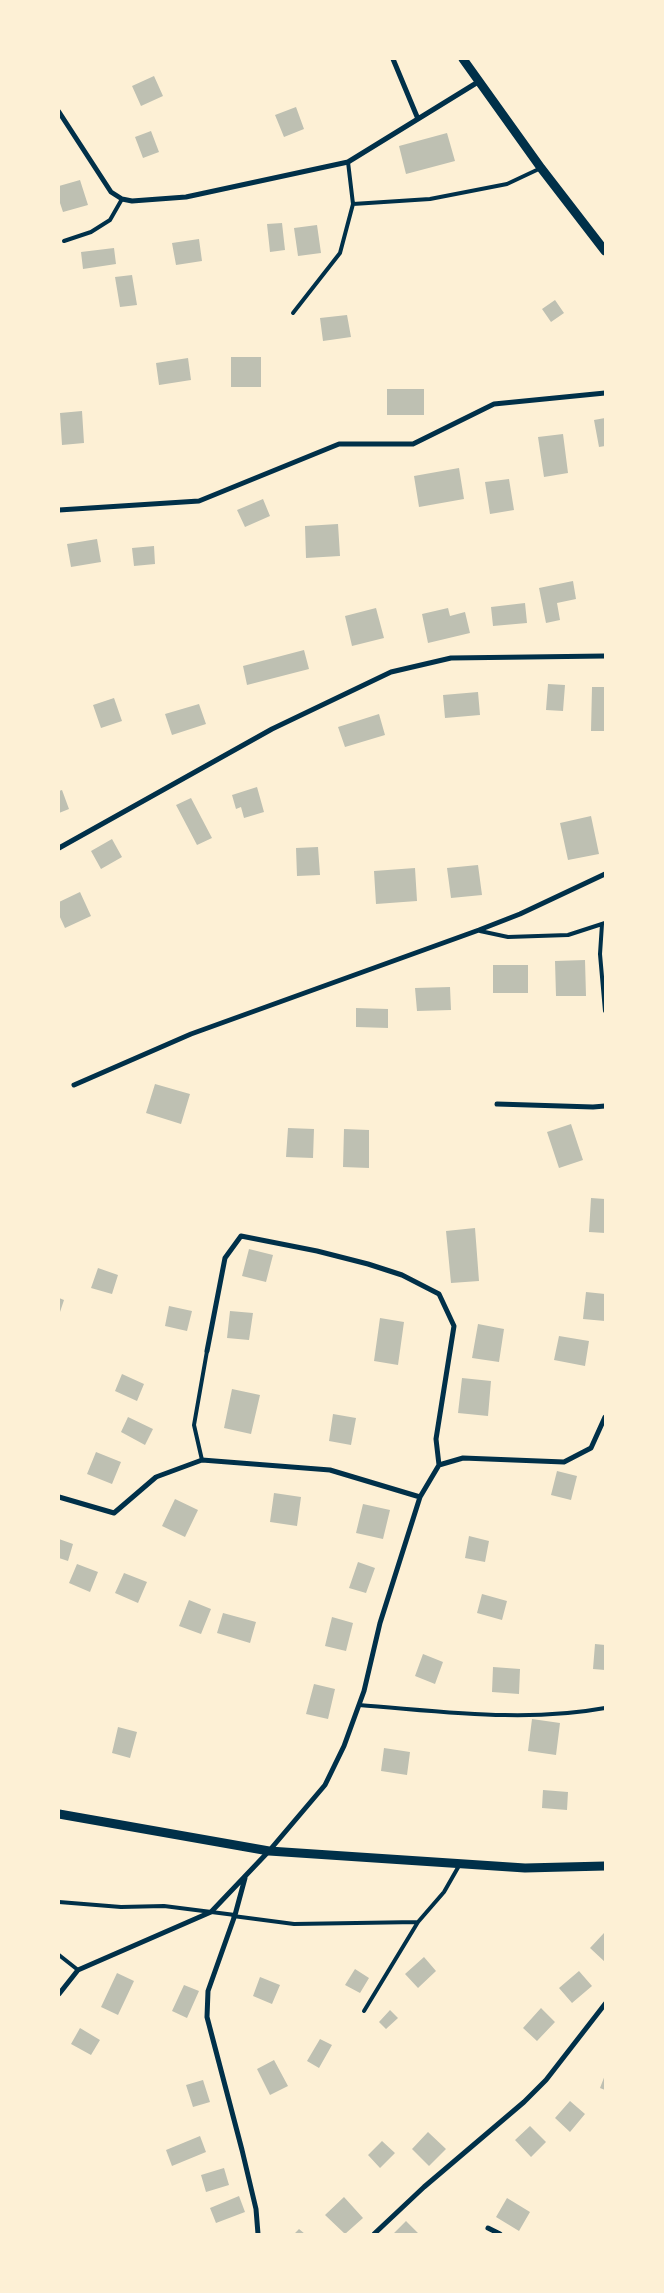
<!DOCTYPE html>
<html>
<head>
<meta charset="utf-8">
<style>
	body { margin:0 }
	#map { position:relative; width:664px; height:2293px; overflow:hidden; background:#fdf0d5; font-family:"Noto Sans",sans-serif }
	canvas { display:block }
	.frame { position:absolute; inset:0; border:60px solid #fdf0d5; pointer-events:none }
</style>
</head>
<body>
<div id="map">
<canvas width="664" height="2293"></canvas>
<div class="frame"></div>
</div>
<script>
const g = document.querySelector('canvas').getContext('2d');
g.lineJoin = 'round';
function fillPath(path, color) { g.fillStyle = color; g.fill(path, 'evenodd'); }
function strokePath(path, color, width, dash) { g.strokeStyle = color; g.lineWidth = width; g.lineCap = dash ? 'butt' : 'round'; g.setLineDash(dash || []); g.stroke(path); }
fillPath(new Path2D(`
	M 154,76 L 163,96 L 141,106 L 132,86 Z
	M 296,107 L 304,129 L 284,137 L 275,115 Z
	M 151,131 L 159,152 L 143,158 L 135,137 Z
	M 447,133 L 455,161 L 406,174 L 399,146 Z
	M 80,180 L 88,205 L 63,212 L 59,200 L 59,186 Z
	M 282,223 L 285,250 L 270,252 L 267,224 Z
	M 317,225 L 321,253 L 298,256 L 294,228 Z
	M 199,239 L 202,261 L 176,265 L 172,243 Z
	M 114,248 L 116,264 L 83,269 L 81,252 Z
	M 132,275 L 137,305 L 120,307 L 115,277 Z
	M 555,300 L 564,313 L 551,322 L 542,309 Z
	M 347,315 L 351,337 L 323,341 L 320,318 Z
	M 231,357 L 261,357 L 261,387 L 231,387 Z
	M 188,358 L 191,380 L 159,385 L 156,363 Z
	M 387,389 L 424,389 L 424,415 L 387,415 Z
	M 82,411 L 84,443 L 62,445 L 60,413 Z
	M 605,418 L 605,446 L 599,447 L 594,420 Z
	M 563,434 L 568,473 L 544,477 L 538,437 Z
	M 459,468 L 464,499 L 419,507 L 414,476 Z
	M 509,479 L 514,510 L 490,514 L 485,482 Z
	M 263,499 L 270,516 L 245,527 L 237,510 Z
	M 338,524 L 340,556 L 306,558 L 305,526 Z
	M 97,539 L 101,562 L 71,567 L 67,544 Z
	M 154,546 L 155,564 L 134,566 L 132,548 Z
	M 573,581 L 576,599 L 557,603 L 560,620 L 546,623 L 539,588 Z
	M 525,603 L 527,623 L 493,626 L 491,607 Z
	M 376,608 L 384,638 L 352,646 L 345,616 Z
	M 448,608 L 450,616 L 465,612 L 470,633 L 428,643 L 422,614 Z
	M 304,650 L 309,669 L 247,685 L 243,666 Z
	M 548,684 L 565,685 L 563,711 L 546,710 Z
	M 592,687 L 605,687 L 605,731 L 591,731 Z
	M 478,692 L 480,715 L 445,718 L 443,695 Z
	M 114,698 L 122,721 L 101,728 L 93,705 Z
	M 199,704 L 206,724 L 172,735 L 165,714 Z
	M 379,714 L 385,735 L 345,747 L 338,727 Z
	M 257,787 L 264,812 L 244,818 L 241,807 L 236,809 L 232,795 Z
	M 62,790 L 69,809 L 59,813 L 59,791 Z
	M 191,798 L 212,838 L 197,845 L 176,805 Z
	M 591,816 L 599,854 L 568,860 L 560,823 Z
	M 112,839 L 122,857 L 101,869 L 91,851 Z
	M 318,847 L 320,875 L 297,876 L 296,848 Z
	M 478,865 L 482,895 L 451,898 L 447,868 Z
	M 415,868 L 417,901 L 376,904 L 374,871 Z
	M 80,892 L 91,916 L 65,928 L 59,915 L 59,902 Z
	M 585,960 L 586,996 L 556,996 L 555,961 Z
	M 493,965 L 528,965 L 528,993 L 493,993 Z
	M 450,987 L 451,1010 L 417,1011 L 415,988 Z
	M 356,1008 L 388,1009 L 388,1028 L 356,1027 Z
	M 155,1084 L 190,1094 L 181,1124 L 146,1113 Z
	M 571,1124 L 583,1160 L 559,1168 L 547,1132 Z
	M 288,1128 L 314,1129 L 313,1158 L 286,1157 Z
	M 344,1129 L 369,1130 L 369,1168 L 343,1167 Z
	M 591,1198 L 605,1199 L 605,1233 L 589,1232 Z
	M 475,1228 L 479,1281 L 451,1283 L 446,1231 Z
	M 249,1249 L 273,1255 L 266,1282 L 242,1276 Z
	M 98,1268 L 118,1275 L 112,1294 L 91,1288 Z
	M 586,1292 L 605,1294 L 605,1321 L 583,1319 Z
	M 59,1298 L 64,1300 L 59,1315 Z
	M 169,1306 L 192,1311 L 187,1331 L 165,1326 Z
	M 230,1311 L 253,1313 L 249,1340 L 227,1338 Z
	M 380,1318 L 404,1322 L 398,1365 L 374,1361 Z
	M 478,1324 L 504,1329 L 499,1362 L 472,1358 Z
	M 559,1336 L 589,1341 L 585,1366 L 554,1360 Z
	M 122,1374 L 144,1384 L 137,1401 L 115,1391 Z
	M 462,1378 L 491,1381 L 488,1416 L 458,1413 Z
	M 232,1389 L 260,1395 L 251,1434 L 224,1428 Z
	M 333,1414 L 356,1418 L 351,1445 L 329,1441 Z
	M 128,1417 L 153,1429 L 145,1445 L 121,1432 Z
	M 96,1452 L 121,1462 L 112,1484 L 87,1474 Z
	M 557,1471 L 577,1476 L 571,1500 L 551,1495 Z
	M 274,1493 L 301,1497 L 297,1526 L 270,1522 Z
	M 175,1499 L 198,1510 L 185,1537 L 162,1526 Z
	M 363,1504 L 390,1510 L 383,1539 L 356,1533 Z
	M 469,1536 L 489,1541 L 485,1562 L 465,1558 Z
	M 59,1539 L 73,1544 L 68,1561 L 59,1558 Z
	M 358,1562 L 375,1568 L 366,1593 L 349,1588 Z
	M 77,1564 L 98,1572 L 90,1592 L 69,1583 Z
	M 124,1573 L 147,1582 L 138,1603 L 115,1593 Z
	M 482,1594 L 507,1601 L 502,1620 L 477,1613 Z
	M 189,1600 L 211,1609 L 201,1634 L 179,1626 Z
	M 223,1613 L 256,1622 L 250,1643 L 217,1633 Z
	M 332,1617 L 353,1623 L 346,1651 L 325,1646 Z
	M 595,1644 L 605,1645 L 605,1670 L 593,1669 Z
	M 423,1654 L 443,1662 L 435,1684 L 415,1676 Z
	M 493,1667 L 520,1669 L 519,1694 L 492,1692 Z
	M 314,1684 L 335,1689 L 328,1719 L 306,1714 Z
	M 532,1719 L 560,1723 L 556,1755 L 528,1751 Z
	M 118,1727 L 137,1732 L 130,1758 L 112,1753 Z
	M 384,1748 L 410,1752 L 407,1775 L 381,1771 Z
	M 543,1790 L 568,1792 L 567,1810 L 542,1808 Z
	M 604,1933 L 605,1935 L 605,1962 L 590,1948 Z
	M 424,1957 L 436,1971 L 418,1988 L 405,1974 Z
	M 355,1969 L 369,1978 L 360,1993 L 345,1985 Z
	M 579,1971 L 592,1986 L 572,2003 L 559,1988 Z
	M 117,1973 L 134,1981 L 118,2015 L 101,2007 Z
	M 260,1977 L 280,1985 L 272,2004 L 253,1996 Z
	M 184,1985 L 199,1991 L 187,2018 L 172,2011 Z
	M 541,2008 L 555,2022 L 537,2041 L 523,2028 Z
	M 390,2010 L 398,2018 L 386,2029 L 379,2022 Z
	M 80,2028 L 100,2040 L 91,2055 L 71,2044 Z
	M 320,2039 L 332,2045 L 319,2068 L 307,2061 Z
	M 274,2060 L 288,2086 L 270,2095 L 257,2069 Z
	M 605,2075 L 605,2090 L 600,2088 Z
	M 203,2080 L 210,2102 L 193,2107 L 186,2085 Z
	M 570,2101 L 585,2114 L 570,2132 L 555,2118 Z
	M 530,2126 L 546,2142 L 531,2157 L 515,2140 Z
	M 428,2132 L 446,2149 L 429,2166 L 412,2149 Z
	M 200,2136 L 206,2152 L 172,2166 L 166,2150 Z
	M 382,2141 L 395,2153 L 380,2168 L 368,2155 Z
	M 224,2168 L 229,2185 L 206,2192 L 201,2175 Z
	M 239,2196 L 245,2212 L 216,2223 L 210,2208 Z
	M 344,2197 L 363,2218 L 345,2234 L 325,2215 Z
	M 507,2198 L 530,2212 L 519,2231 L 496,2217 Z
	M 406,2221 L 419,2234 L 393,2234 Z
	M 299,2229 L 305,2234 L 294,2234 Z`), '#bec0b2');
strokePath(new Path2D(`
	M 353,204 L 430,199 L 507,184 L 541,168
	M 64,241 L 91,232 L 110,220 L 122,199
	M 293,313 L 340,253 L 353,204 L 348,162
	M 602,924 L 600,954 L 605,1011
	M 480,931 L 508,937 L 568,935 L 605,923
	M 202,1460 L 194,1425 L 207,1351
	M 359,1705 C 441,1711 524,1723 605,1708
	M 59,1902 L 121,1907 L 164,1906 L 235,1915
	M 233,1916 L 294,1924 L 418,1922 L 444,1892 L 460,1864
	M 59,1955 L 78,1970
	M 364,2011 L 418,1922`), '#003049', 4);
strokePath(new Path2D(`
	M 393,59 L 418,119
	M 59,112 L 111,192 L 122,199 L 132,201 L 186,197 L 348,162 L 478,82
	M 59,510 L 199,501 L 339,444 L 413,444 L 494,404 L 605,393
	M 59,848 L 272,729 L 391,672 L 451,658 L 605,656
	M 74,1085 L 191,1034 L 479,930 L 520,914 L 605,874
	M 497,1104 L 593,1107 L 605,1106
	M 207,1351 L 225,1258 L 241,1236 L 317,1251 L 368,1264 L 402,1275 L 439,1294 L 454,1326 L 436,1439 L 439,1465
	M 59,1497 L 114,1513 L 156,1477 L 202,1460 L 330,1470 L 420,1497
	M 245,1878 L 235,1915 L 208,1991 L 207,2017 L 242,2150 L 256,2209 L 258,2234
	M 59,1994 L 78,1970 L 211,1912 L 269,1851 L 325,1785 L 344,1746 L 364,1691 L 380,1623 L 420,1497 L 439,1465 L 463,1458 L 564,1462 L 591,1448 L 605,1417
	M 488,2228 L 500,2234
	M 374,2234 L 424,2187 L 524,2102 L 546,2080 L 605,2004`), '#003049', 5);
strokePath(new Path2D(`
	M 463,59 L 541,168 L 605,251
	M 59,1814 L 269,1851 L 525,1868 L 605,1866`), '#003049', 9);
</script>
</body>
</html>
